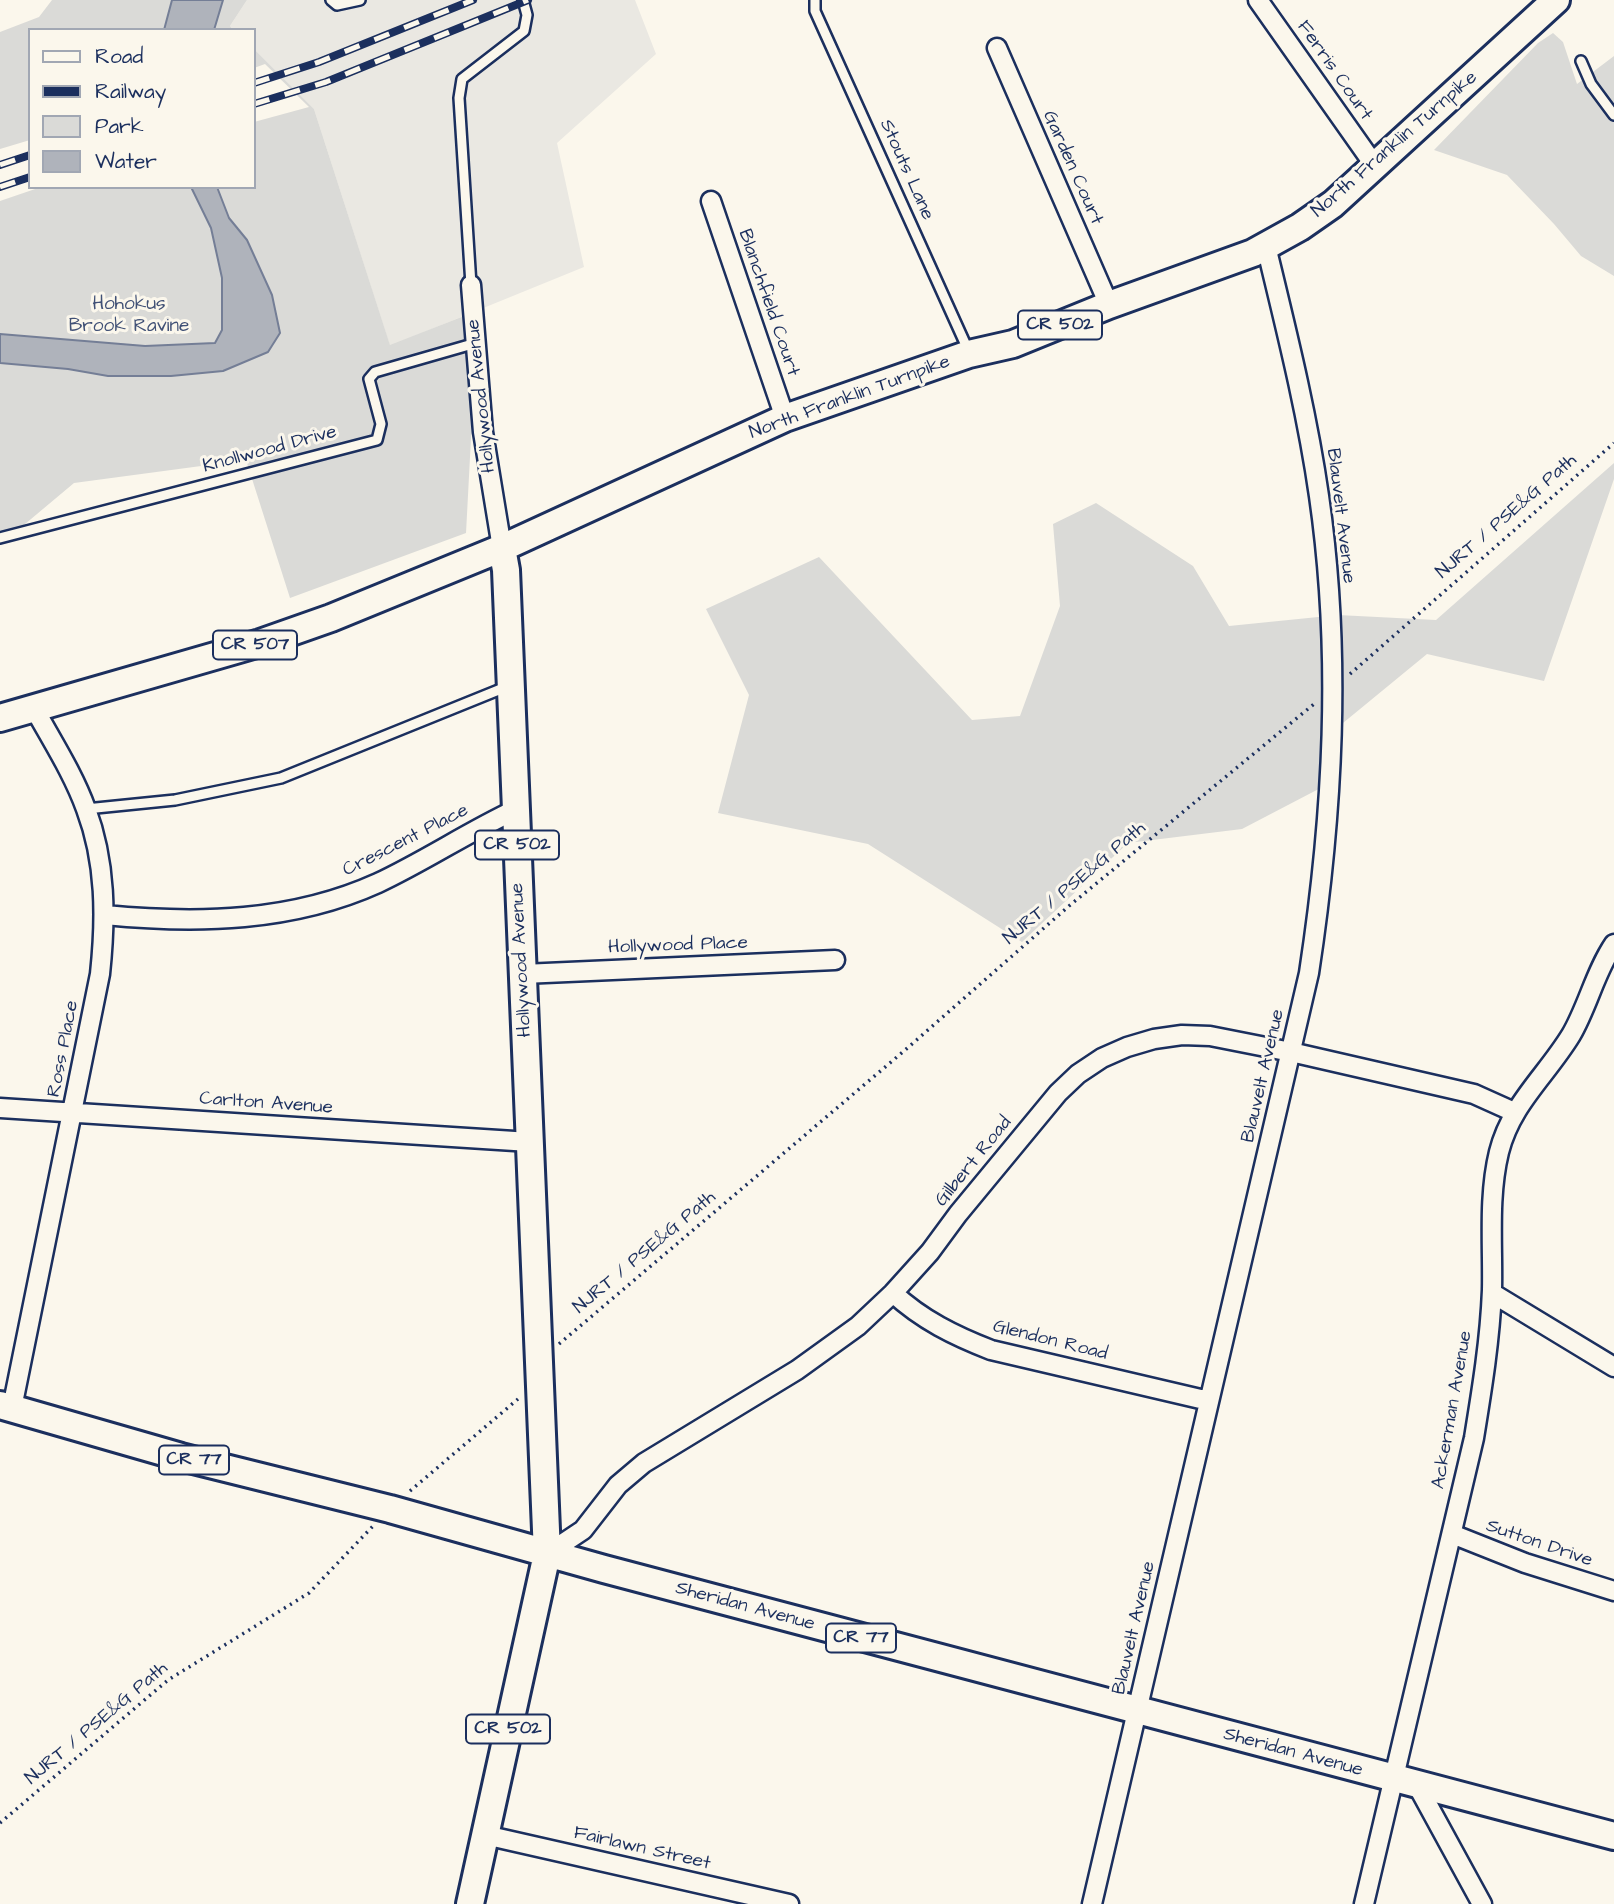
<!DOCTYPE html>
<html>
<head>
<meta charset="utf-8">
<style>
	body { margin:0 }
	#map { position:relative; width:1614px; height:1904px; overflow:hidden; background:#fbf7ec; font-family:"Architects Daughter",sans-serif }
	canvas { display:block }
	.legend { position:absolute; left:28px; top:28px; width:228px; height:161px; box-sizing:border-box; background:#fbf7ec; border:2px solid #a1a7b3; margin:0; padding:9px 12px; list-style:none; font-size:21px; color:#1b2f5e }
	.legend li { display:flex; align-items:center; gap:14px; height:35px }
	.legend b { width:35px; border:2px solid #a1a7b3 }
</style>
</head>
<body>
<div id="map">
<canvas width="1614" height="1904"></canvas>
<ul class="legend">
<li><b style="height:9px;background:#fbf7ec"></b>Road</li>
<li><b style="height:9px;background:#1b2f5e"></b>Railway</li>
<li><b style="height:19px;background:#dadad7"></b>Park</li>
<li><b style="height:19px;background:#afb3bb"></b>Water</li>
</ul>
</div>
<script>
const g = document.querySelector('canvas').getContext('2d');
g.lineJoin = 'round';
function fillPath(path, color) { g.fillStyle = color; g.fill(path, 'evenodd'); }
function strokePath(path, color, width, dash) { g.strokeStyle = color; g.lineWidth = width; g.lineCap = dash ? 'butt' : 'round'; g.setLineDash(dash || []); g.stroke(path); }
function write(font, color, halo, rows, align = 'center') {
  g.font = font + ' "Architects Daughter",sans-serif'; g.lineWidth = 6; g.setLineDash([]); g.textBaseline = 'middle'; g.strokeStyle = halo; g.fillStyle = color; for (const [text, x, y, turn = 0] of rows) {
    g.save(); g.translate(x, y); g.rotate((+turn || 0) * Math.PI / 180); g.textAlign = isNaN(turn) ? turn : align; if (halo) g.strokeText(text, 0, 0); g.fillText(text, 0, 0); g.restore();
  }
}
fillPath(new Path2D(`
	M 247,0 L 635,0 L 656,54 L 557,143 L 584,267 L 390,346 L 314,109 L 254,49 L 254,30 L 233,30 L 230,26 Z`), '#eae8e2');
fillPath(new Path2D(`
	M 52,0 L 247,0 L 230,26 L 233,30 L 30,30 L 30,140 L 0,149 L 0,32 L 39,17 Z
	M 1553,33 L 1563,42 L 1577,84 L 1614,56 L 1614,276 L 1581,256 L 1554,224 L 1507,175 L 1434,150 L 1538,43 Z
	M 254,49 L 314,109 L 390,345 L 464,316 L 472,419 L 466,533 L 290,598 L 246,460 L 74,483 L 0,545 L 0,201 L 41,187 L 254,187 L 254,122 L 309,107 L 265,64 L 254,68 Z
	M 1614,463 L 1614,479 L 1544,681 L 1427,654 L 1343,723 L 1334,781 L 1242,829 L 1128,843 L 1022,942 L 868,844 L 718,813 L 749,695 L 706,609 L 819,557 L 972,720 L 1020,716 L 1060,606 L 1053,524 L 1096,503 L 1193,566 L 1229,626 L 1338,615 L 1436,620 Z`), '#dadad7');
const water = new Path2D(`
	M 172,0 L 223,0 L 214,30 L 164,30 Z
	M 191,187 L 217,187 L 229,218 L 247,240 L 272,295 L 280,333 L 268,352 L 223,371 L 171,376 L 108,376 L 68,369 L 0,363 L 0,334 L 145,346 L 215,343 L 222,330 L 222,278 L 211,228 Z`);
fillPath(water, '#afb3bb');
strokePath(water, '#747e96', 2);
const service = new Path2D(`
	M 331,0 L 337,5 L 360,0
	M 815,0 L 815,11 L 969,352
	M 1581,61 L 1591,84 L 1614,115
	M 471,285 L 459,98 L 462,79 L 524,31 L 527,15 L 523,0
	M 0,538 L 377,440 L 381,424 L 369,379 L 375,372 L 476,343
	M 86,809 L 175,800 L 281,778 L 506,687`);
const minor = new Path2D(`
	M 1258,0 L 1375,166
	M 997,48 L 1109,305
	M 711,201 L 785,418
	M 471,285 L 483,432 L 502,548
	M 105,915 C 198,924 292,922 378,883 C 425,861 468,832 515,810
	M 523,974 L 835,960
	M 0,1108 L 530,1142
	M 893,1293 C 922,1320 955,1336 991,1350 L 1209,1401
	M 1492,1293 L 1614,1367
	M 12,1408 L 100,974 C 106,918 106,862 86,809 C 73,773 52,741 34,708
	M 1452,1534 L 1525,1563 L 1614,1591
	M 547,1554 L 583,1530 L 618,1485 L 644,1463 L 797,1370 L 858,1326 L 893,1293 L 930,1252 L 958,1214 L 1058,1093 L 1078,1074 L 1102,1058 L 1127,1047 L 1154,1039 L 1182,1035 L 1210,1036 L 1291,1052 L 1474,1094 L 1514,1112
	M 1417,1785 L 1482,1904
	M 485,1835 L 789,1904
	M 1092,1904 L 1309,973 C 1333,815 1342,655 1319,496 C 1307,412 1286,329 1266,246
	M 1364,1904 L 1474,1438 C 1482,1389 1490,1340 1492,1290 C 1493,1245 1488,1197 1499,1152 C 1511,1104 1546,1076 1571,1035 C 1588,1006 1595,972 1614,944`);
const primary = new Path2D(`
	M 0,718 L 260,643 L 331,618 L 502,548 L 785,418 L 969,354 L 1013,344 L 1109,305 L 1253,253 L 1300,227 L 1333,204 L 1556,0
	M 0,1405 L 181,1457 L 390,1509 L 604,1569 L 1614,1836
	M 470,1904 L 547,1554 L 506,570 L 502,548`);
strokePath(service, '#1b2f5e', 14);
strokePath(minor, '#1b2f5e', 23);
strokePath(primary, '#1b2f5e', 32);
strokePath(new Path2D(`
	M 1350,674 L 1614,443
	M 559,1344 L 904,1051 L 1069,906 L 1314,704
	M 410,1491 L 518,1399
	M 0,1823 L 168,1680 L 309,1593 L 374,1525`), '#1b2f5e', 3.5, [2, 5]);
strokePath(service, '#fbf7ec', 9);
strokePath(minor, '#fbf7ec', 18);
strokePath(primary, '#fbf7ec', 26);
const rail = new Path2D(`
	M 254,83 L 319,62 L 473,0
	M 254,104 L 326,82 L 528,0
	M 0,165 L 30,155
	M 0,187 L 30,177`);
strokePath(rail, '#1b2f5e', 8);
strokePath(rail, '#fbf7ec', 5, [16]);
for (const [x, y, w] of [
	[1060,325,84],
	[255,645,84],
	[517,845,84],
	[194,1460,70],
	[861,1638,70],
	[508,1729,84]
]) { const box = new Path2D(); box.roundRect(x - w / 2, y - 14.5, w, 29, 5); g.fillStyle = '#fbf7ec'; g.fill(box); strokePath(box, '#1b2f5e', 2); }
write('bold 18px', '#1b2f5e', null, [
	["CR 502",1060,325],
	["CR 507",255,645],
	["CR 502",517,845],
	["CR 77",194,1460],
	["CR 77",861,1638],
	["CR 502",508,1729]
]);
write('19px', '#1b2f5e', '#fbf7ec', [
	["Ferris Court",1334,71,55],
	["North Franklin Turnpike",1395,145,-41],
	["Garden Court",1072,168,66],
	["Stouts Lane",906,170,66],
	["Blanchfield Court",768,303,71],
	["Hollywood Avenue",482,396,-96],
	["North Franklin Turnpike",850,398,-20],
	["Knollwood Drive",270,450,-15],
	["Blauvelt Avenue",1340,516,83],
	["NJRT / PSE&G Path",1507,517,-41],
	["Crescent Place",406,841,-27],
	["NJRT / PSE&G Path",1075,884,-40],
	["Hollywood Place",678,946,-2],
	["Hollywood Avenue",522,960,-93],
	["Ross Place",64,1049,-79],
	["Blauvelt Avenue",1264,1076,-77],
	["Carlton Avenue",266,1104,4],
	["Gilbert Road",974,1162,-51],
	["NJRT / PSE&G Path",645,1253,-40],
	["Glendon Road",1050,1341,14],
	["Ackerman Avenue",1453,1410,-80],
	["Sutton Drive",1539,1544,19],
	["Sheridan Avenue",745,1607,15],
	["Blauvelt Avenue",1135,1628,-77],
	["NJRT / PSE&G Path",97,1724,-40],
	["Sheridan Avenue",1293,1753,15],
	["Fairlawn Street",642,1849,13]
]);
write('19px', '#415176', '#fbf7ec', [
	["Hohokus",129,305],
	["Brook Ravine",129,327]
]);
</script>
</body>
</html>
